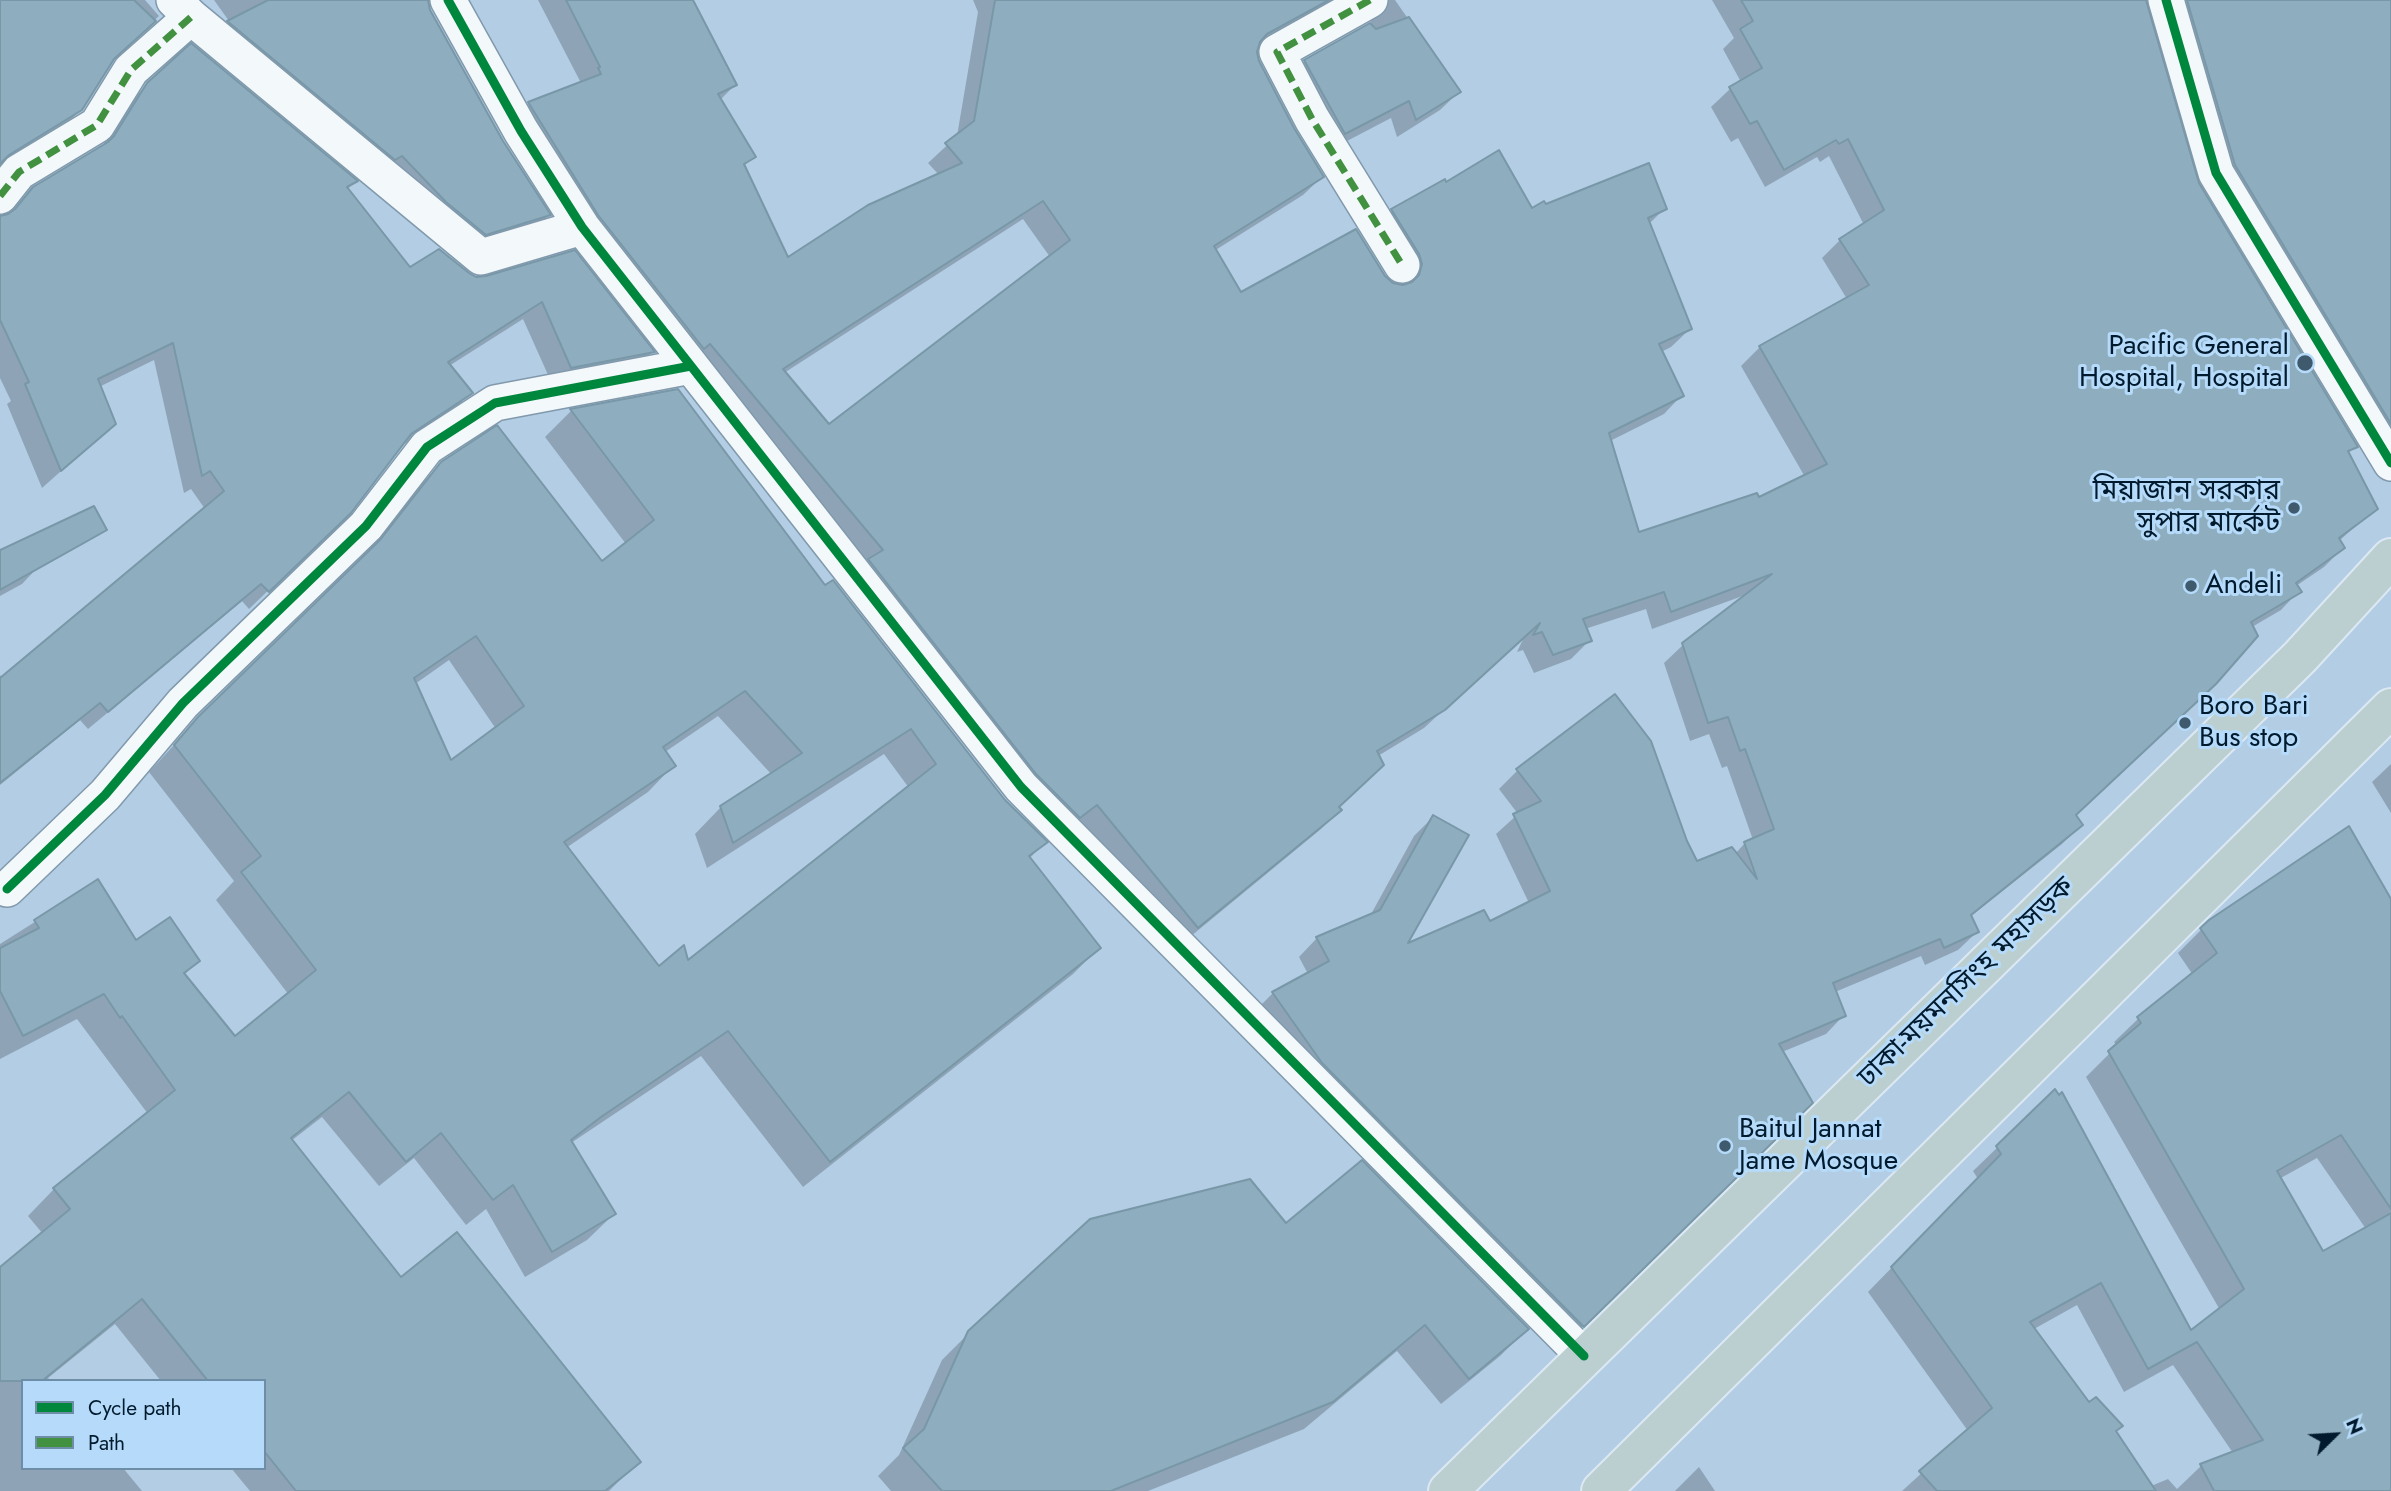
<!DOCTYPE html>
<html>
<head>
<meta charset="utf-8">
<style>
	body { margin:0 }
	#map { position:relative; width:2391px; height:1491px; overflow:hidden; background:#b2cde4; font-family:Jost,sans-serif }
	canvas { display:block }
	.legend { position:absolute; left:21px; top:1379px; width:245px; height:91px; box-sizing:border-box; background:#b6dbfa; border:2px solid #6e8ea8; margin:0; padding:9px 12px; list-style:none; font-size:21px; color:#011a2d }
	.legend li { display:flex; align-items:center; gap:14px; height:35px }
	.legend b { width:35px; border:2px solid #6e8ea8 }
	.north { position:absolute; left:2300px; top:1400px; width:70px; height:70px; -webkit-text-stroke:5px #b6dbfa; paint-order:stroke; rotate:66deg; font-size:19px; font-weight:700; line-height:28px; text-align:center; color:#011a2d }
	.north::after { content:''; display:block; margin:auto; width:24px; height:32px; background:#011a2d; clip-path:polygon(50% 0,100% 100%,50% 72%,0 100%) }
</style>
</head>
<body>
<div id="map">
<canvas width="2391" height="1491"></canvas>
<ul class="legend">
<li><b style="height:9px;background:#00873e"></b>Cycle path</li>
<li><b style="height:9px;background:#429140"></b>Path</li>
</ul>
<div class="north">N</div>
</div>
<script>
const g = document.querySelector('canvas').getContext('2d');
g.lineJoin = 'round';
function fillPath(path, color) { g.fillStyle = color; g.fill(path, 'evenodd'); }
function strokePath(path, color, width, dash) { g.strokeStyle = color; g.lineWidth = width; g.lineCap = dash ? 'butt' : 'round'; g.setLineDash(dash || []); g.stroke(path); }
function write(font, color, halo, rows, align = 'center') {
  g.font = font + ' Jost,"Noto Sans Bengali",sans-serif'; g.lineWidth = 6; g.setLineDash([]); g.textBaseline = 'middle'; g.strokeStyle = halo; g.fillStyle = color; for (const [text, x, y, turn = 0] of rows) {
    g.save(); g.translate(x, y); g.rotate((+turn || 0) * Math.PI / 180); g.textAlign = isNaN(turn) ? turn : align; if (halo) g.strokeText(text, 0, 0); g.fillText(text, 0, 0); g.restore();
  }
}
fillPath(new Path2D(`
	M 0,0 L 145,0 L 159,16 L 110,62 L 81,109 L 62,129 L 0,167 Z
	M 214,0 L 426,0 L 429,10 L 502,142 L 549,215 L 530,233 L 466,252 L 210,40 L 229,21 Z
	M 538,0 L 691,0 L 735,85 L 720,100 L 753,156 L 744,166 L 787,259 L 939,175 L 928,163 L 957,136 L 978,12 L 973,0 L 1342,0 L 1256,47 L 1257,62 L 1293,129 L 1322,177 L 1303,195 L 1214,251 L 1240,295 L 1384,277 L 1392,285 L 1403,287 L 1401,273 L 1374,229 L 1392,211 L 1531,210 L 1545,206 L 1665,208 L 1649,224 L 1690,329 L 1671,347 L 1661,352 L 1682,395 L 1664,414 L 1610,441 L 1638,535 L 1758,500 L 1805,477 L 1741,366 L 1760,347 L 1847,299 L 1822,258 L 1840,240 L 1864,225 L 1829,156 L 1820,162 L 1817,157 L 1765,187 L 1738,138 L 1731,142 L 1711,107 L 1730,89 L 1741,82 L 1723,49 L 1734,38 L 1712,0 L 2145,0 L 2195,180 L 2355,446 L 2348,454 L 2376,508 L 2339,541 L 2343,548 L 2324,567 L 2296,586 L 2299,591 L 2281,610 L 2252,627 L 2075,815 L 2081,825 L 2062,844 L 1970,917 L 1977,932 L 1958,950 L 1925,965 L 1921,956 L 1835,992 L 1844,1015 L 1826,1034 L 1782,1052 L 1811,1102 L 1564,1345 L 1254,1012 L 1273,993 L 1308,974 L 1299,957 L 1317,938 L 1370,916 L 1414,836 L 1433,817 L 1404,946 L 1489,923 L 1529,903 L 1496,834 L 1518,814 L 1499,789 L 1517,771 L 1685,842 L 1696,864 L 1735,854 L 1745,843 L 1753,840 L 1727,766 L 1722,768 L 1709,734 L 1690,741 L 1664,663 L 1683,645 L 1748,594 L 1652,629 L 1646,609 L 1585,629 L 1589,641 L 1571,659 L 1534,673 L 1523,650 L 1517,652 L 1525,635 L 1424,728 L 1378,756 L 1337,808 L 1339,810 L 1321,829 L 1179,946 L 1060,835 L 511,122 L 529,104 L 581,83 ZM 1023,219 L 1050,257 L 829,426 L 784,373 Z
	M 1358,0 L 1395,0 L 1459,92 L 1440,110 L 1397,137 L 1391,118 L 1326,152 L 1286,80 L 1305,61 L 1371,24 L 1370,10 Z
	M 2154,0 L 2391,0 L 2391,440 L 2216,184 Z
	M 148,84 L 355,181 L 347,190 L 410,269 L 486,278 L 574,252 L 652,352 L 634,370 L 553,386 L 523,319 L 449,366 L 470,393 L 452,412 L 400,447 L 330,531 L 249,609 L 242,601 L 88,729 L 80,720 L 0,785 L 0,675 L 2,678 L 205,509 L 191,489 L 184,493 L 154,360 L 99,387 L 114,424 L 42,488 L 7,404 L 11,401 L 0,378 L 0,217 L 8,216 L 34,189 L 101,148 L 128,104 Z
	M 677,391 L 824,588 L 1004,801 L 1045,842 L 1029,859 L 1099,948 L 1073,974 L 803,1187 L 701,1056 L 571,1143 L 614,1214 L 587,1240 L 525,1277 L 486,1209 L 466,1225 L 414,1158 L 379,1186 L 322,1117 L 291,1141 L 401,1279 L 638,1462 L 609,1491 L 250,1491 L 231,1468 L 264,1468 L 264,1381 L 161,1381 L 115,1324 L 48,1378 L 51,1381 L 23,1381 L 23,1468 L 123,1468 L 142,1491 L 0,1491 L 0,1269 L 43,1234 L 28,1216 L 54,1189 L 148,1114 L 77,1019 L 0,1059 L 0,944 L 98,882 L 136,943 L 198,961 L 184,975 L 235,1039 L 289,995 L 216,900 L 234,881 L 149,772 L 199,718 L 357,565 L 415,490 L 442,463 L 602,563 L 626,544 L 545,437 L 571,411 ZM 449,660 L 496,729 L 451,763 L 415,684 ZM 718,716 L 772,775 L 721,807 L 695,834 L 707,868 L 884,754 L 909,788 L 687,963 L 658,968 L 566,848 L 648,792 L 674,765 L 665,752 Z
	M 0,552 L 40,565 L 22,584 L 0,596 Z
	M 2391,764 L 2391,813 L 2372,782 Z
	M 2391,902 L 2391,1491 L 1902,1491 L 1968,1431 L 1868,1292 L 1978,1179 L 1973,1171 L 2055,1092 L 2191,1333 L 2220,1310 L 2086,1077 L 2117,1046 L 2114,1042 L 2138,1019 L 2193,975 L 2178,953 L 2210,921 ZM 2317,1158 L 2366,1229 L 2323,1253 L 2279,1179 ZM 2077,1305 L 2124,1392 L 2173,1365 L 2233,1453 L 2201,1466 L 2177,1489 L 2168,1479 L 2151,1486 L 2034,1329 Z
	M 1285,1225 L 1527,1329 L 1500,1356 L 1441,1404 L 1397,1351 L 1304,1429 L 1148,1491 L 891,1491 L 878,1476 L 899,1455 L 942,1360 L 970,1332 Z
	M 1699,1467 L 1715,1491 L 1675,1491 Z`), '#0003');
const building = new Path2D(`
	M 0,0 L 134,0 L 156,21 L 114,59 L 82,110 L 9,155 L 0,164 Z
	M 268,0 L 428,0 L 430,10 L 503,141 L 551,215 L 486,235 L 446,202 L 402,156 L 395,160 L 227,21 Z
	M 566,0 L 693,0 L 737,85 L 718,94 L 756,157 L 744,164 L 788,257 L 868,205 L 962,163 L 945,143 L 974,121 L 995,0 L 1329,0 L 1267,34 L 1260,42 L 1257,52 L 1259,61 L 1294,128 L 1324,177 L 1214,246 L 1241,292 L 1356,229 L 1385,276 L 1393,283 L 1403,285 L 1412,282 L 1419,275 L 1422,264 L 1419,254 L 1391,209 L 1445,179 L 1446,182 L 1499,150 L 1532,208 L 1544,201 L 1546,204 L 1649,163 L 1667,209 L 1648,218 L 1692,329 L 1659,344 L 1684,396 L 1609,433 L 1639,532 L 1757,493 L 1759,497 L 1827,464 L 1759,346 L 1869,285 L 1839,239 L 1884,210 L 1848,139 L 1839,144 L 1836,140 L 1784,170 L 1757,121 L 1750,124 L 1729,87 L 1762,68 L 1740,29 L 1753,21 L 1741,0 L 2146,0 L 2199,183 L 2358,447 L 2348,451 L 2378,509 L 2339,538 L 2345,548 L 2296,583 L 2302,592 L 2251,622 L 2258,636 L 2216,684 L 2076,815 L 2083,825 L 1971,915 L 1979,932 L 1944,948 L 1940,939 L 1833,983 L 1846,1016 L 1779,1044 L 1813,1103 L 1584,1327 L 1322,1063 L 1272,992 L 1329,961 L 1316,937 L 1380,910 L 1433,815 L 1469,835 L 1408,943 L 1484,910 L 1490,921 L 1550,891 L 1513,814 L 1541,801 L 1516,769 L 1615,694 L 1651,741 L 1687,841 L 1697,861 L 1732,847 L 1757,879 L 1744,842 L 1774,829 L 1745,749 L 1740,751 L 1728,717 L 1708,723 L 1682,643 L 1772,574 L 1671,612 L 1664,592 L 1583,619 L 1592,641 L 1553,655 L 1542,632 L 1533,635 L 1540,623 L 1445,710 L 1377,751 L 1384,765 L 1339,807 L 1342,810 L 1198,928 L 1097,805 L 1080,818 L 1036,774 L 868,559 L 883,550 L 710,344 L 704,349 L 598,215 L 528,102 L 601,74 L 598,68 L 600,67 ZM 1043,201 L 1070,240 L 829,424 L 783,369 Z
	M 2187,0 L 2391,0 L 2391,424 L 2235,165 Z
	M 1409,17 L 1461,92 L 1416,120 L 1409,101 L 1345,134 L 1304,60 L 1370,23 L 1376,29 Z
	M 191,43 L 358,181 L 347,187 L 410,267 L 439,249 L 469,273 L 476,277 L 486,276 L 575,250 L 655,352 L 571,368 L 542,302 L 448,362 L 473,393 L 411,434 L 351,513 L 269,592 L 261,584 L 108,712 L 100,703 L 0,783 L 0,678 L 224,491 L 210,471 L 202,476 L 173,343 L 98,379 L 116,424 L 61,471 L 25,384 L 29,382 L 0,320 L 0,216 L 8,214 L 15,209 L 33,187 L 108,142 L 114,136 L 147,83 Z
	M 678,389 L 825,585 L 833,580 L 1005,800 L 1048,842 L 1029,856 L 1101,948 L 830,1162 L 728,1031 L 601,1117 L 571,1140 L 616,1214 L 552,1252 L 513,1185 L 493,1200 L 441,1133 L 406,1162 L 349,1092 L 291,1138 L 401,1277 L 457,1232 L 641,1462 L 605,1491 L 296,1491 L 264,1451 L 264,1381 L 208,1381 L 142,1299 L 42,1381 L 0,1381 L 0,1267 L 70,1209 L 53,1188 L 175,1090 L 122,1016 L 120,1018 L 104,994 L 23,1036 L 0,991 L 0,948 L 39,928 L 34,920 L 98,879 L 136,940 L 170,917 L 200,961 L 184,973 L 235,1036 L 316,970 L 241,872 L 261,856 L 174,745 L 198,717 L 380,540 L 441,462 L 497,425 L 602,561 L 654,520 L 570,409 ZM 476,636 L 524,706 L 451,760 L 414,678 ZM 745,691 L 802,753 L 720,806 L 733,843 L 911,729 L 936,764 L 688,960 L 684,945 L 659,966 L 564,842 L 676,766 L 663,747 Z
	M 94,506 L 107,530 L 0,590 L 0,550 Z
	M 2349,826 L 2391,899 L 2391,1209 L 2341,1135 L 2277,1171 L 2323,1251 L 2391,1213 L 2391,1491 L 2214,1491 L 2200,1464 L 2263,1440 L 2197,1342 L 2148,1369 L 2101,1283 L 2030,1322 L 2089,1402 L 2096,1397 L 2123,1426 L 2116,1431 L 2156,1491 L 1937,1491 L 1919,1471 L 1992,1408 L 1891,1267 L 2001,1154 L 1996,1146 L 2055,1089 L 2059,1095 L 2062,1092 L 2191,1330 L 2244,1289 L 2108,1051 L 2141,1023 L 2137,1017 L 2217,953 L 2200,928 L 2209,920 Z
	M 1362,1160 L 1529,1329 L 1469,1379 L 1425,1325 L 1333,1402 L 1111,1491 L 942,1491 L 903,1448 L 924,1429 L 968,1331 L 1090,1219 L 1250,1179 L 1286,1223 Z`);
fillPath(building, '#8eadbe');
strokePath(building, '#7897a7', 2);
const street = new Path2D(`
	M 174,0 L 191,17 L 481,257 L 582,227
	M 448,0 L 521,131 L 582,227 L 1021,787 L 1584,1356
	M 1370,0 L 1277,52 L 1312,119 L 1402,265
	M 2166,0 L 2216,173 L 2391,463
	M 0,196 L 19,172 L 97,125 L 131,70 L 191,17
	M 7,889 L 105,795 L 183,703 L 366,526 L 427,447 L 495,403 L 691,366`);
const highway = new Path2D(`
	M 1448,1491 L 2300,657 L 2391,558
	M 1601,1491 L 2391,708`);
strokePath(street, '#8199ac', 38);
strokePath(highway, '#dce8f3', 42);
strokePath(street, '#f3f8fb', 35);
strokePath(highway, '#bbcfd0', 38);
strokePath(new Path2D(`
	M 1370,0 L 1277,52 L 1312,119 L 1402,265
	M 0,196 L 19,172 L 97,125 L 131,70 L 191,17`), '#429140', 7, [14, 7]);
strokePath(new Path2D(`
	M 448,0 L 521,131 L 582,227 L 1021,787 L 1584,1356
	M 2166,0 L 2216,173 L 2391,463
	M 7,889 L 105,795 L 183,703 L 366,526 L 427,447 L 495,403 L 691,366`), '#00873e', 9);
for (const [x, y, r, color] of [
	[2305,363,9,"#3f596d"],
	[2294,508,7,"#3f596d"],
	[2191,586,7,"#3f596d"],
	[2185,723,7,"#3f596d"],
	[1725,1146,7,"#3f596d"]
]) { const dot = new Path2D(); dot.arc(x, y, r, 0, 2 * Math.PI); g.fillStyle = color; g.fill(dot); strokePath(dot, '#b6dbfa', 2.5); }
write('28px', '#011a2d', '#b6dbfa', [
	["Pacific General",2289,347,"right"],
	["Hospital, Hospital",2289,379,"right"],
	["মিয়াজান সরকার",2280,492,"right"],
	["সুপার মার্কেট",2280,524,"right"],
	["Andeli",2205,586],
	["Boro Bari",2199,707],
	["Bus stop",2199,739],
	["Baitul Jannat",1739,1130],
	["Jame Mosque",1739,1162]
], 'left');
write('28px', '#011a2d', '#b6dbfa', [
	["ঢাকা-ময়মনসিংহ মহাসড়ক",1967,983,-44]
]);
</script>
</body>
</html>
